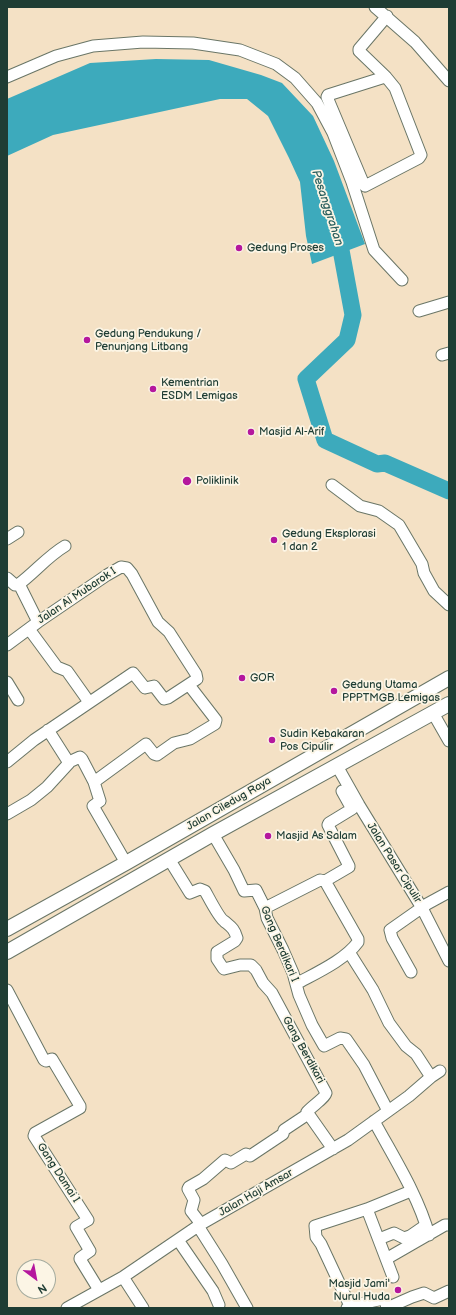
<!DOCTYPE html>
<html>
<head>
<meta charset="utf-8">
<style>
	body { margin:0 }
	#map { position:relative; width:456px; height:1315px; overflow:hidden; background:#f4e1c5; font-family:"Balsamiq Sans",sans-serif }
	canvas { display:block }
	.frame { position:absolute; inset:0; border:8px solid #1f3d34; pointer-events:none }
	.north { position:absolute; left:16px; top:1259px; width:40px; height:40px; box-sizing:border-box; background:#fcf5e5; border:1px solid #a4ab9e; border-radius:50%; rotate:148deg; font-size:11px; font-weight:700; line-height:16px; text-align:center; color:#1f3d34 }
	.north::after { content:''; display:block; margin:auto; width:14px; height:18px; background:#b5179e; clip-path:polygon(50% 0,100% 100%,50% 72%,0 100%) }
</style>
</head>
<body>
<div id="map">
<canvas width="456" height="1315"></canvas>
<div class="frame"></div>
<div class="north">N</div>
</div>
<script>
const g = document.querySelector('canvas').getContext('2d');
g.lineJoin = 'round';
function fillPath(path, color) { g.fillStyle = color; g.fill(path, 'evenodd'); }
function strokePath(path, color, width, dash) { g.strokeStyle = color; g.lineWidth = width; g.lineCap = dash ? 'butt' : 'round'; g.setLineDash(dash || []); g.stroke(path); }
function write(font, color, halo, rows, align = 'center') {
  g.font = font + ' "Balsamiq Sans",sans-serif'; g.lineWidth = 3.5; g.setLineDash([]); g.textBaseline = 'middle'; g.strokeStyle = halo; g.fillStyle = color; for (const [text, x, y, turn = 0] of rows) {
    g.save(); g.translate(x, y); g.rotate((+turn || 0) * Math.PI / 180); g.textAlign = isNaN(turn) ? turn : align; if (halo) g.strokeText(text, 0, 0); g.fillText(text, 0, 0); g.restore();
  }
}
fillPath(new Path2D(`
	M 156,59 L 209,60 L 261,75 L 282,83 L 313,116 L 334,161 L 365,244 L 312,264 L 306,236 L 300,182 L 289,158 L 268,116 L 247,99 L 220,99 L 53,135 L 7,156 L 7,99 L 90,63 Z`), '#3daabc');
strokePath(new Path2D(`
	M 335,231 L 341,250 L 353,315 L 347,340 L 306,379 L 325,440 L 377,464 L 385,463 L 449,491`), '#3daabc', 17);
const minor = new Path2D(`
	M 375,7 L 415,42 L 449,81
	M 7,77 L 56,56 L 93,46 L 143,42 L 193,43 L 240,50 L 276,64 L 295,78 L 317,103 L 333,133 L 352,182 L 374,250 L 402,280
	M 385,77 L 328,95 L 327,97 L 364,185 L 365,186 L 419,158 L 421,155 L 395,88 L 386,77 L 359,51 L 359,49 L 387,16
	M 419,311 L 449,302
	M 442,355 L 449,353
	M 332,485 L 360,506 L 379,511 L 399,525 L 422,564 L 424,573 L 434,591 L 449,605
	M 7,539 L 18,532
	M 7,578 L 15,585 L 19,584
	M 38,622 L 19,584 C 35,572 48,556 65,546
	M 29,629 L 57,667 L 67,671 L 89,702
	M 7,645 L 38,622 L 107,575 L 121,567 L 127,568 L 132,574 L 158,622 L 169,632 L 196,674 L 197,679 L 168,698 L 164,699 L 154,686 L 145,688 L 133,673 L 34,740 L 7,762
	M 7,682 L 18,700
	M 433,713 L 449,741
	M 69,762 L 80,757 L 82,759 L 94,782 L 100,801 L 93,806 L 126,863
	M 337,766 L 359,805 L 422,908 L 449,961
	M 94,782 L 146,744 L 154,754 L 157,755 L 174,743 L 190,739 L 215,724 L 216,720 L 189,685
	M 7,814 L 31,800 L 47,787 L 69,763 L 48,730
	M 213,834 L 234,870 L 244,891 L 256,890 L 265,908 L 267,918 L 283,950 L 293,973 L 299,995 L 312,1025 L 324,1046 L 340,1038 L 346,1039 L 364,1065 L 388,1111
	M 169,859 L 190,893 L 200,889 L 205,891 C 209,898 219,918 224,921 C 231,927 234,928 237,938 L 235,941 L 217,952 L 217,959 L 223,968 L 224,969 L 240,965 L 251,965 L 256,970 L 263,983 L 272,993 L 326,1093 C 325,1098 312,1106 307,1112 L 333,1149
	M 325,881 L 349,867 L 349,866 L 328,825 L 329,823 L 352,809 L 342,791
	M 265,908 L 320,880 L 325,881 L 358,939 L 358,942 C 345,960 316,973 296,984
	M 349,952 L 373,990 L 389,1023 L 406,1046 L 416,1054 L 431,1077
	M 411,972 L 392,938 L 390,930 L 427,904 L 449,892
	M 7,990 L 44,1060 L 46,1061 L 52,1059 L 80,1106 L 80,1108 L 35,1133 L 34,1136 L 88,1220 L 76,1227 L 90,1251 L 80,1258 L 80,1259 L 99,1290
	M 374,1121 C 394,1158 418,1195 429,1235
	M 367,1209 L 393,1277
	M 201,1224 L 191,1211 L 194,1200 L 188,1189 L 189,1187 L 203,1179 L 225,1160 L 231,1163 L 246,1154 L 250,1156 L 283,1134 L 284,1130 L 308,1114
	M 198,1226 L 222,1264 L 247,1308
	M 379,1239 L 394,1233 L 404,1238 L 410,1236 L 426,1225
	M 178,1240 L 213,1291 L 219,1305
	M 386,1259 L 445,1225 L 449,1225
	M 123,1277 L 143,1308
	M 350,1306 L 321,1244 L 316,1237 L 315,1226 L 367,1209 L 411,1191
	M 67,1308 L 123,1277 L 201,1224 L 348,1140 L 409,1096 L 431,1077 L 440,1071
	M 347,1308 L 350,1306 L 383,1299 L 385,1300 L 387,1308 L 412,1297 L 424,1293 L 434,1298 L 449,1291`);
const major = new Path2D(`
	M 7,929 L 126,863 L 449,678
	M 7,952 L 213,834 L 449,704`);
strokePath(minor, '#6a7667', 13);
strokePath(major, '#6a7667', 16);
strokePath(minor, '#fff', 11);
strokePath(major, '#fff', 14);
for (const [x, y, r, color] of [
	[239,248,4,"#b5179e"],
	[87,340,4,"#b5179e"],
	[153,389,4,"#b5179e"],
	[251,432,4,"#b5179e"],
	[187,481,5,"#b5179e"],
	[274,540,4,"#b5179e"],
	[242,678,4,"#b5179e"],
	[334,691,4,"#b5179e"],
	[272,740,4,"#b5179e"],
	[268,836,4,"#b5179e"],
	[398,1290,4,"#b5179e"]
]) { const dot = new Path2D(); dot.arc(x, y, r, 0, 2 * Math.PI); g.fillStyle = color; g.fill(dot); strokePath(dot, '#fcf5e5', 1.5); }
write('11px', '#1f3d34', '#fcf5e5', [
	["Gedung Proses",247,248],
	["Gedung Pendukung /",95,334],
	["Penunjang Litbang",95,347],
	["Kementrian",161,383],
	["ESDM Lemigas",161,396],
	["Masjid Al-Arif",259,432],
	["Poliklinik",196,481],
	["Gedung Eksplorasi",282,534],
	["1 dan 2",282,547],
	["GOR",250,678],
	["Gedung Utama",342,685],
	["PPPTMGB Lemigas",342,698],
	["Sudin Kebakaran",280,734],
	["Pos Cipulir",280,747],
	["Masjid As Salam",276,836],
	["Masjid Jami'",390,1284,"right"],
	["Nurul Huda",390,1297,"right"]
], 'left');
write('11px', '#1f3d34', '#fcf5e5', [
	["Jalan Al Mubarok I",77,596,-34],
	["Jalan Ciledug Raya",229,804,-30],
	["Jalan Pasar Cipulir",394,863,58],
	["Gang Berdikari I",279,944,67],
	["Gang Berdikari",303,1050,61],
	["Gang Damai I",58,1173,57],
	["Jalan Haji Amsar",256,1193,-30]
]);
write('italic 12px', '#285e5d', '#fcf5e5', [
	["Pesanggrahan",327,208,72]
]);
</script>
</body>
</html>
